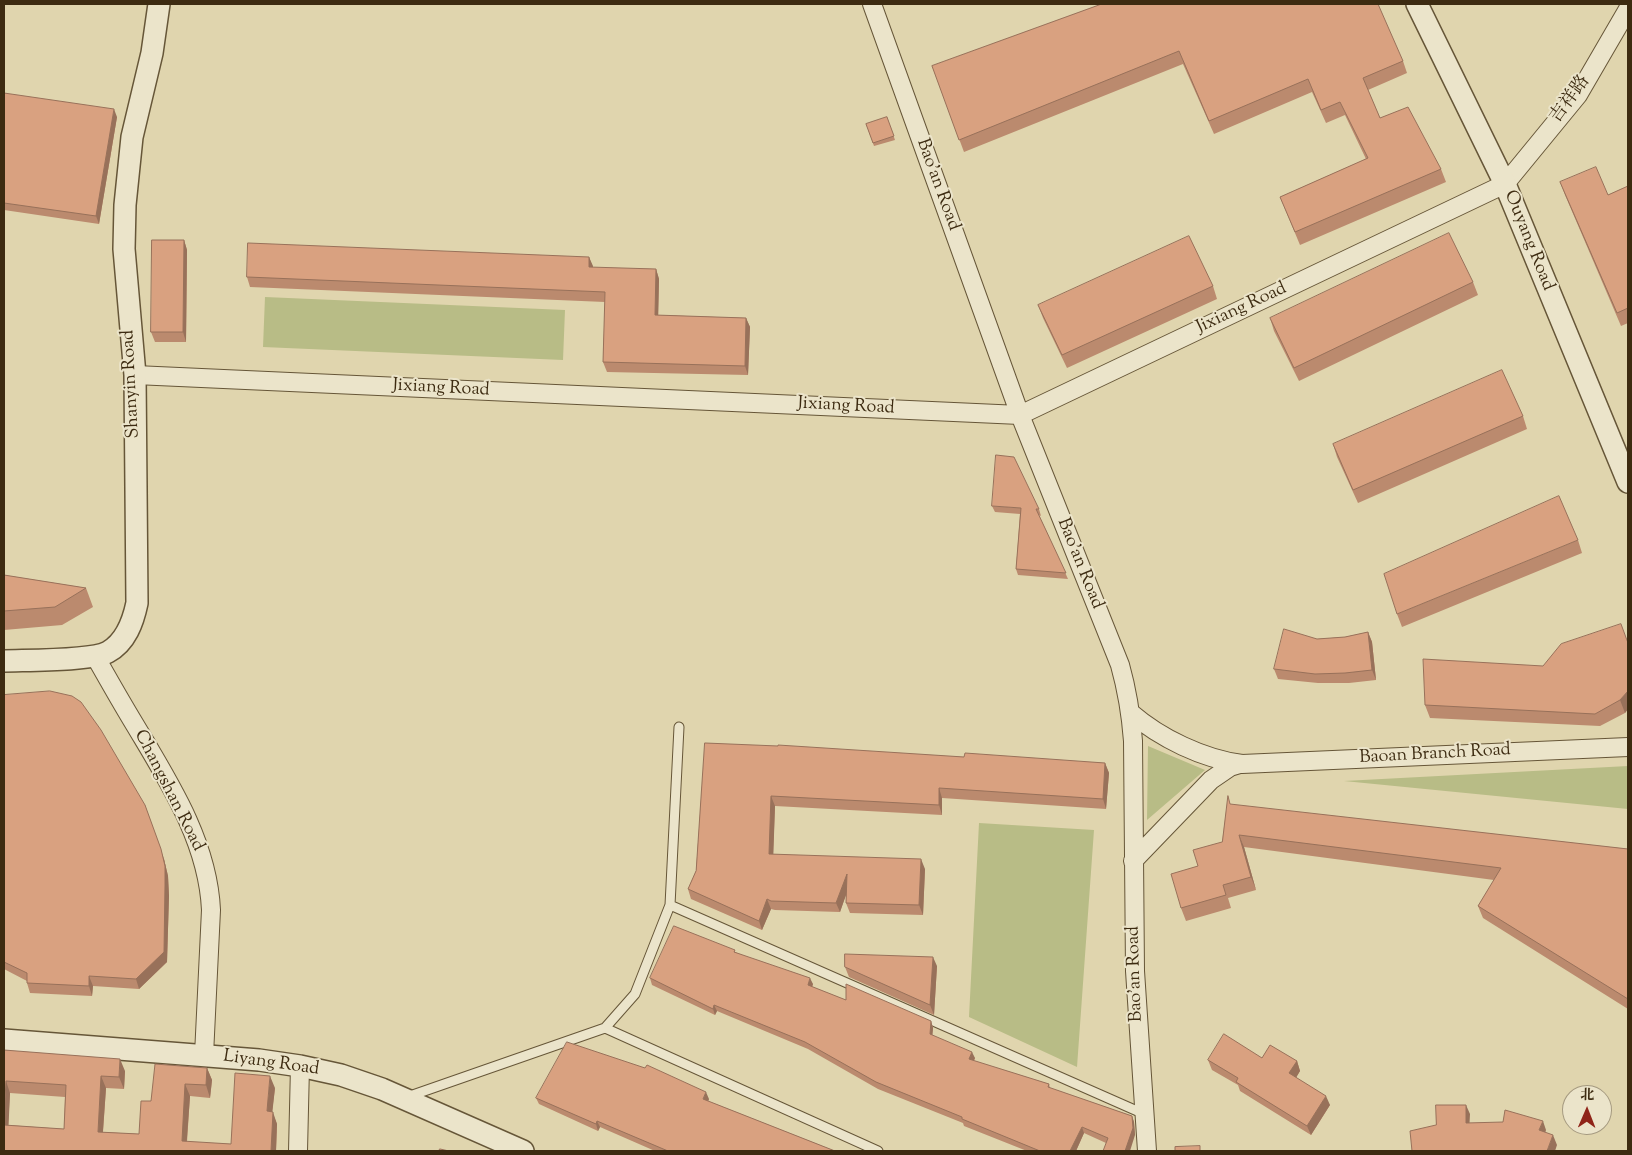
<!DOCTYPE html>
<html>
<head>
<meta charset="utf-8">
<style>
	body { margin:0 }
	#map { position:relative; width:1632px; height:1155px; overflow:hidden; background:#e0d5ae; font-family:"Sorts Mill Goudy","Noto Serif SC",serif }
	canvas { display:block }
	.frame { position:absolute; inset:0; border:5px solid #3d2b11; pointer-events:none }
	.north { position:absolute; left:1562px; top:1085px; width:50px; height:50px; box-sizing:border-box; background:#ebe4ca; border:1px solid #a59a80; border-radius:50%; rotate:1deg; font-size:14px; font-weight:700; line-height:20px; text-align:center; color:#3d2b11 }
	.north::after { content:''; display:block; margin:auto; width:18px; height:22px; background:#8f2418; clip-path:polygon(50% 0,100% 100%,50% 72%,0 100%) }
</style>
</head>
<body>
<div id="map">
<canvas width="1632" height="1155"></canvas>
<div class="frame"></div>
<div class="north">北</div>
</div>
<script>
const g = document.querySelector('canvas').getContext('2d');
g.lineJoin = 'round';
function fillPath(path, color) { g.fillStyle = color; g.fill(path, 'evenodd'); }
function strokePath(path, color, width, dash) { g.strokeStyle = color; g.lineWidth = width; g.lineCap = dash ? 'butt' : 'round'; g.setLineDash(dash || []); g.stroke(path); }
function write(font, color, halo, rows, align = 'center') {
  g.font = font + ' "Sorts Mill Goudy","Noto Serif SC",serif'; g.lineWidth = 4; g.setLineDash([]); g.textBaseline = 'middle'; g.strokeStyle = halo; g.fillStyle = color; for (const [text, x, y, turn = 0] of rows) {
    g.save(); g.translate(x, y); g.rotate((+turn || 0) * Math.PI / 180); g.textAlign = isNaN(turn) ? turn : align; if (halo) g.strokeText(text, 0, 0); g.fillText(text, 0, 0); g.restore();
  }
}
fillPath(new Path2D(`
	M 265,297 L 565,310 L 563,360 L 263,347 Z
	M 1148,746 L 1205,770 L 1147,820 Z
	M 1628,766 L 1628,809 L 1344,781 Z
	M 979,823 L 1094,830 L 1077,1067 L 969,1017 Z`), '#b8bc86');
const service = new Path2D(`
	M 670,905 L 679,727
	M 605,1028 L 635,994 L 670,905 L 1144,1114
	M 407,1097 L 605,1028 L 878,1151`);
const minor = new Path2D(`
	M 872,4 L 1020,415 L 1120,665 C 1127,690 1131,714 1133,741 L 1135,971 L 1147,1151
	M 135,375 L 1020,415 L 1505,184 L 1578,95 L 1628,9
	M 95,656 C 108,679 121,702 135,725 C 169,782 208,842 211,910 L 204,1055
	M 1131,713 C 1160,738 1203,759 1242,764 L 1628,747
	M 1133,861 L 1211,780 L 1230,767 L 1240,764
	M 298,1151 L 300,1066`);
const tertiary = new Path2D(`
	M 1417,4 L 1505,184 L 1628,482
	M 4,661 C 26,660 91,661 108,652 C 126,642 133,622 137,603 L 135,375 L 124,249 L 125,205 L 132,137 L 152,53 L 159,4
	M 4,1040 L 259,1060 L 300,1066 L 341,1075 L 382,1089 L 523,1151`);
strokePath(service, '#665638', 11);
strokePath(minor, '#665638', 20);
strokePath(tertiary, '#665638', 24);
strokePath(service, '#ebe4ca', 9);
strokePath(minor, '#ebe4ca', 18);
strokePath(tertiary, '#ebe4ca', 21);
fillPath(new Path2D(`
	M 1102,4 L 1403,61 L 1407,73 L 1368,90 L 1380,118 L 1441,169 L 1446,182 L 1300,245 L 1280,197 L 1366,159 L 1345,115 L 1326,123 L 1312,92 L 1214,134 L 1183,64 L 964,152 L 932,66 Z
	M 4,93 L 117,117 L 99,224 L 4,210 Z
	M 887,117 L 895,140 L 874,146 L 866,124 Z
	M 1560,182 L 1608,195 L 1628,186 L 1628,323 L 1621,326 L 1565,195 Z
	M 184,240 L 187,250 L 186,342 L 155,342 L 151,332 Z
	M 589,257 L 593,268 L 656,269 L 659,279 L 658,315 L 746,318 L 750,327 L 748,375 L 607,372 L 603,362 L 605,302 L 250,287 L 247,277 Z
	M 1473,282 L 1478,295 L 1299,381 L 1274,331 L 1270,318 Z
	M 1213,286 L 1217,299 L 1067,368 L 1043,318 L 1038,305 Z
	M 1523,416 L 1527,429 L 1358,503 L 1337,457 L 1333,444 Z
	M 992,506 L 1039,509 L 1041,516 L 1039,515 L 1068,579 L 1018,575 L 1016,569 L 1020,514 L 995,512 Z
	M 1578,540 L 1582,553 L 1402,627 L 1397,614 Z
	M 4,575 L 86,588 L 93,607 L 62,625 L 4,630 Z
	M 1368,632 L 1372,642 L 1376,680 L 1349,683 L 1318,683 L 1278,679 L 1274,669 L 1317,639 L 1345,637 Z
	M 1628,643 L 1628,709 L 1625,713 L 1600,726 L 1430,718 L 1425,705 L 1543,666 Z
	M 4,695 L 164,859 L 168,876 L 169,896 L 167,962 L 139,989 L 93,986 L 92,996 L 30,993 L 27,983 L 27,981 L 4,969 Z
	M 705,743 L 964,757 L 1105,763 L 1109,773 L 1106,809 L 942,798 L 942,815 L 775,806 L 773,854 L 925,869 L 923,915 L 850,913 L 846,903 L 846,894 L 840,912 L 775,910 L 771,909 L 762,930 L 691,899 L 688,889 L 696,871 Z
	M 1231,805 L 1628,849 L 1628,1009 L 1483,918 L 1478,906 L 1494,880 L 1244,847 L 1256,890 L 1228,898 L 1231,908 L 1186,921 L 1181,908 L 1198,866 L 1222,842 Z
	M 735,950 L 735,952 L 813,984 L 812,987 L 846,1000 L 931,1021 L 933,1028 L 932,1035 L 975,1058 L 974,1061 L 1049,1084 L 1050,1088 L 1132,1116 L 1134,1122 L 1135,1135 L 1106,1143 L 1084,1133 L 1076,1151 L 1027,1151 L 964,1126 L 963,1123 L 878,1089 L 808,1049 L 717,1011 L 715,1015 L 652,985 L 650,978 Z
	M 937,966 L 934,1015 L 849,977 L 845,967 Z
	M 4,1050 L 125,1071 L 124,1089 L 106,1088 L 103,1132 L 139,1134 L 151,1101 L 207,1068 L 212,1080 L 210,1098 L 190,1096 L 187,1142 L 231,1144 L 275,1088 L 272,1112 L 277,1124 L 276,1151 L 4,1151 ZM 10,1093 L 65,1097 L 64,1129 L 8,1125 Z
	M 1262,1058 L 1297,1061 L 1300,1071 L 1296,1077 L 1330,1105 L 1311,1135 L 1240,1091 L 1238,1085 L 1212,1070 L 1208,1060 Z
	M 536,1098 L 709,1099 L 708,1101 L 835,1151 L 655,1151 L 600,1127 L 598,1131 L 539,1104 Z`), '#bb8a6e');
fillPath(new Path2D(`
	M 114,109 L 117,117 L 99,224 L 96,216 Z
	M 184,240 L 187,250 L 186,342 L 183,332 Z
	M 589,257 L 593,266 L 592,277 L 589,267 Z
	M 656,269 L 659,279 L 658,325 L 655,315 Z
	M 746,318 L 750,327 L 748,375 L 745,366 Z
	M 1368,632 L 1372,642 L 1376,680 L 1372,670 Z
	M 1628,691 L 1628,709 L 1625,713 L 1620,700 Z
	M 1105,763 L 1109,773 L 1106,809 L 1103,799 Z
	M 939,788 L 942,798 L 942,815 L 939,805 Z
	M 771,796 L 775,806 L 773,864 L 769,854 Z
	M 145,805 L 164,859 L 168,876 L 169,896 L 167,962 L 139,989 L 136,979 Z
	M 1239,835 L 1244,847 L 1256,890 L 1251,877 Z
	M 921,859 L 925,869 L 923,915 L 919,905 Z
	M 847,874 L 850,884 L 840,912 L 836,903 Z
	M 767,899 L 771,909 L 762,930 L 759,921 Z
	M 933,957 L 937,966 L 934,1015 L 930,1005 Z
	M 89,976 L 93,986 L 92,996 L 89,986 Z
	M 810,978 L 813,984 L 810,992 L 808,985 Z
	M 714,1005 L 717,1011 L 715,1015 L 713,1009 Z
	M 931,1021 L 933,1028 L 932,1041 L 930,1034 Z
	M 972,1052 L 975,1058 L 971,1066 L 969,1059 Z
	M 120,1059 L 125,1071 L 124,1089 L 119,1077 Z
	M 1297,1061 L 1300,1071 L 1293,1083 L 1289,1073 Z
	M 207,1068 L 212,1080 L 210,1098 L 206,1085 Z
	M 101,1076 L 106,1088 L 102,1144 L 98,1132 Z
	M 270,1076 L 275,1088 L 271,1124 L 267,1111 Z
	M 6,1081 L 10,1093 L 8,1137 L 4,1126 Z
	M 185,1084 L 190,1096 L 186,1151 L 182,1141 Z
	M 706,1092 L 709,1099 L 706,1106 L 703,1099 Z
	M 1326,1096 L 1330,1105 L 1311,1135 L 1307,1126 Z
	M 1466,1105 L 1470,1114 L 1469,1133 L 1466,1123 Z
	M 273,1112 L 277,1124 L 276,1151 L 271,1151 Z
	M 1132,1116 L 1134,1122 L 1135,1135 L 1130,1151 L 1125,1151 Z
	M 597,1121 L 600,1127 L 598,1131 L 596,1124 Z
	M 1543,1121 L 1546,1130 L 1543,1140 L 1539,1130 Z
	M 1082,1127 L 1084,1133 L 1076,1151 L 1070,1151 Z
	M 1553,1135 L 1557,1145 L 1555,1151 L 1547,1151 Z`), '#98715a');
const building = new Path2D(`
	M 1102,4 L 1378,4 L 1403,61 L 1363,78 L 1380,118 L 1408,107 L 1441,169 L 1295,232 L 1280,197 L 1368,158 L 1340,102 L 1321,110 L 1308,79 L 1209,121 L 1179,51 L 959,140 L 932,66 Z
	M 4,93 L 114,109 L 96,216 L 4,203 Z
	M 887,117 L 894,136 L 873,143 L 866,124 Z
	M 1596,167 L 1608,195 L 1628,186 L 1628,308 L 1617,313 L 1560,182 Z
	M 1449,233 L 1473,282 L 1294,368 L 1270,318 Z
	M 1189,236 L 1213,286 L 1062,355 L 1038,305 Z
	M 152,240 L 184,240 L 183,332 L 151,332 Z
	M 248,243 L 589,257 L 589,267 L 656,269 L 655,315 L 746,318 L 745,366 L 603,362 L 605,292 L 247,277 Z
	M 1502,370 L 1523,416 L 1353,490 L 1333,444 Z
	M 996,455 L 1014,457 L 1039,509 L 1036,509 L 1066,573 L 1016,569 L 1021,508 L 992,506 Z
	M 1559,496 L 1578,540 L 1397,614 L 1384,574 Z
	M 4,575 L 86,588 L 55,607 L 4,611 Z
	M 1621,624 L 1628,643 L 1628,691 L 1620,700 L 1595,714 L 1425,705 L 1423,659 L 1543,666 L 1561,644 Z
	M 1284,629 L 1317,639 L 1345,637 L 1368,632 L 1372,670 L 1345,673 L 1315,674 L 1274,669 Z
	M 50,691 L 72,696 L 81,702 L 101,730 L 145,805 L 161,849 L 165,866 L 165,886 L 164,952 L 136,979 L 89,976 L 89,986 L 27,983 L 27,973 L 4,962 L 4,695 Z
	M 705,743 L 778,746 L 778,745 L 964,757 L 965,753 L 1105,763 L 1103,799 L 939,788 L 939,805 L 771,796 L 769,854 L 921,859 L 919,905 L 846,903 L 847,874 L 836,903 L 771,901 L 767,899 L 759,921 L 688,889 L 696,871 Z
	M 1228,796 L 1230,804 L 1628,849 L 1628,999 L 1478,906 L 1501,868 L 1239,835 L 1251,877 L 1223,885 L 1226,895 L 1181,908 L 1171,874 L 1198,866 L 1193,850 L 1222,842 Z
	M 674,926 L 735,950 L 734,952 L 810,978 L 808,985 L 846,1000 L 846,984 L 931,1021 L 930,1034 L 972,1052 L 969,1059 L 1049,1084 L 1048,1087 L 1132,1116 L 1133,1128 L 1125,1151 L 1103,1151 L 1108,1138 L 1082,1127 L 1070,1151 L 1040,1151 L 962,1119 L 962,1117 L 876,1082 L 805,1042 L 714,1005 L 713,1009 L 650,978 Z
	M 845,954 L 933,957 L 930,1005 L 845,967 Z
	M 1224,1034 L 1262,1058 L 1270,1045 L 1297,1061 L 1289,1073 L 1326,1096 L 1307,1126 L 1236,1082 L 1238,1078 L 1208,1060 Z
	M 567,1042 L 645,1068 L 647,1065 L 706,1092 L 703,1099 L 835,1151 L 668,1151 L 597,1121 L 596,1124 L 536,1098 Z
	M 4,1050 L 120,1059 L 119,1077 L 101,1076 L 98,1132 L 139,1134 L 141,1101 L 151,1101 L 155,1064 L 207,1068 L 206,1085 L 185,1084 L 182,1141 L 231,1144 L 235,1073 L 270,1076 L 267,1111 L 273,1112 L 271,1151 L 4,1151 L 4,1125 L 64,1129 L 66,1085 L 6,1081 L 4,1117 Z
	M 1436,1105 L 1466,1105 L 1466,1123 L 1503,1122 L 1505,1110 L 1543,1121 L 1539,1130 L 1553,1135 L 1547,1151 L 1412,1151 L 1410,1131 L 1436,1125 Z
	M 1200,1146 L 1200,1151 L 1175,1151 L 1175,1147 Z
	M 440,1149 L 449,1151 L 439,1151 Z`);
fillPath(building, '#d9a180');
strokePath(building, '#98715a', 1);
write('18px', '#3d2b11', '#ebe4ca', [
	["吉祥路",1571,100,-54],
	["Bao'an Road",937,185,70],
	["Ouyang Road",1528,241,68],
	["Jixiang Road",1242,309,-25],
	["Shanyin Road",132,384,-93],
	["Jixiang Road",441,389,3],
	["Jixiang Road",846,407,3],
	["Bao'an Road",1079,564,68],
	["Baoan Branch Road",1435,755,-3],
	["Changshan Road",168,791,63],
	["Bao'an Road",1136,974,-92],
	["Liyang Road",271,1064,8]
]);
</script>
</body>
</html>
